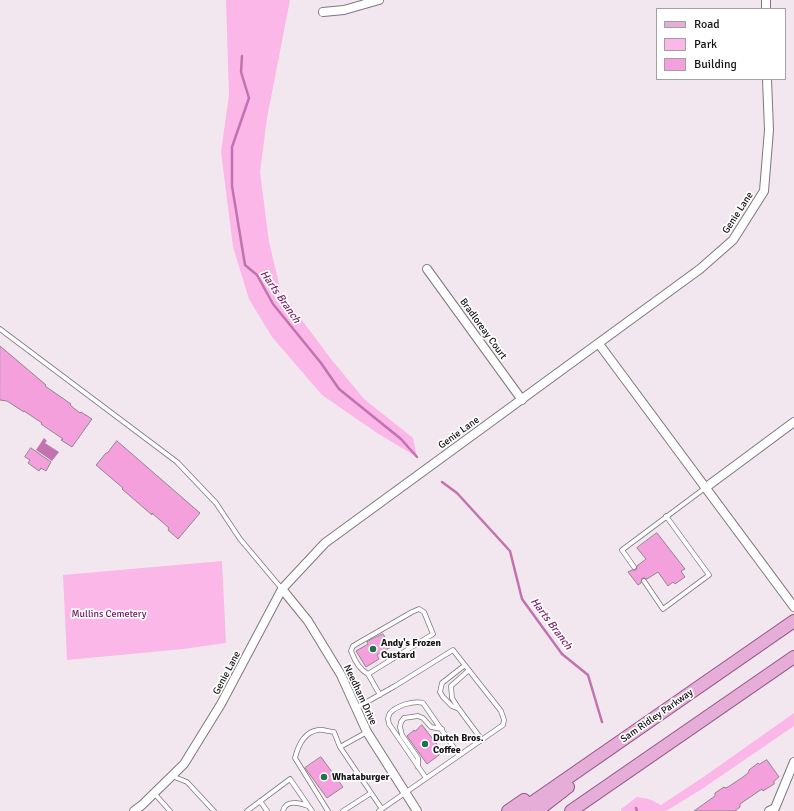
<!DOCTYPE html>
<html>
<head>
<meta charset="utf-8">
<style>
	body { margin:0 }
	#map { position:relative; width:794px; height:811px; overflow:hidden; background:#f3e7ef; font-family:Signika,sans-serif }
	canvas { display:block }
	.legend { position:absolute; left:656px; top:8px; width:130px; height:72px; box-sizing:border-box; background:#fff; border:1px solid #a2a0a1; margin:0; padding:5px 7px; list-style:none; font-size:12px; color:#161215 }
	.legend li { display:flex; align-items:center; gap:8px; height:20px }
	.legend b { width:20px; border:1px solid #a2a0a1 }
</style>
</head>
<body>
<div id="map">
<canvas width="794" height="811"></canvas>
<ul class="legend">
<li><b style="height:5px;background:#e7add9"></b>Road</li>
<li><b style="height:11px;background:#fab7e8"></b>Park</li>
<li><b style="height:11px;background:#f3a0dd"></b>Building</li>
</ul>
</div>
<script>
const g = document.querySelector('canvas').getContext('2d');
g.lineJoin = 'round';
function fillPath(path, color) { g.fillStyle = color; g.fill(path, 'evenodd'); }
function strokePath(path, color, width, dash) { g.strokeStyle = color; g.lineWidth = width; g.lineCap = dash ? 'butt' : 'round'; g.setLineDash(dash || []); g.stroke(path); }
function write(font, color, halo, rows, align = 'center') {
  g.font = font + ' Signika,sans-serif'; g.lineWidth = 3.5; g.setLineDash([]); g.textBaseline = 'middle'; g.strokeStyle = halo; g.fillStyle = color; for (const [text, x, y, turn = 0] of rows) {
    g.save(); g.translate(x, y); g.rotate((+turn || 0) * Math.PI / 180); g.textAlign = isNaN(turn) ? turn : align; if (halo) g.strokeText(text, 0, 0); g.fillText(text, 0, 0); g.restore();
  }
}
fillPath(new Path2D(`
	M 226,0 L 290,0 L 267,118 L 260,172 L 269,242 L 281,292 L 331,359 L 364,399 L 413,438 L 417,457 L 377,433 L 322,395 L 272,337 L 249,299 L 233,247 L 221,152 L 229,95 Z
	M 222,561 L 226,643 L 183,649 L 67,660 L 63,575 Z
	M 794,713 L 794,726 L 702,789 L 666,811 L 621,811 L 621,809 L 637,797 L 649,799 L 661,805 L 702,778 Z`), '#fab7e8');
fillPath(new Path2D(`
	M 44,438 L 47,441 L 45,443 L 59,452 L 52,461 L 36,450 Z`), '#c273af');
strokePath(new Path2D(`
	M 242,56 L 241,72 L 249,98 L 232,147 L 232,186 L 245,265 L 257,275 L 273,304 L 321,363 L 339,389 L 401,439 L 417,457
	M 442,482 L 457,493 L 510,551 L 522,599 L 562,654 L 588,675 L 602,722
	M 636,808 L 637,811`), '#c273af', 2.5);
const building = new Path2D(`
	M 0,346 L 46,385 L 45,386 L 71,404 L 70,405 L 80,413 L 81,412 L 92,419 L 72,447 L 61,440 L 63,439 L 41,424 L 42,423 L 24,411 L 24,412 L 7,401 L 0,400 Z
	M 117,441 L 200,513 L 178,539 L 168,530 L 169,528 L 152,513 L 152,515 L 122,489 L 123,488 L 96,465 L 106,453 L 107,453 Z
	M 31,448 L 51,462 L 46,471 L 41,468 L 39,471 L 28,463 L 30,460 L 25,457 Z
	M 657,533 L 685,569 L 681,571 L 685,577 L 675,584 L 673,582 L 668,586 L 658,572 L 647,579 L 644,578 L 642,578 L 641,583 L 638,585 L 628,572 L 632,570 L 636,570 L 637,566 L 646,559 L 637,548 Z
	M 383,634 L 391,647 L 377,655 L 379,659 L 366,667 L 356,651 L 368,644 L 367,642 Z
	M 422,725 L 443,752 L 427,764 L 407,736 L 414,730 L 415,731 Z
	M 321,757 L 343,787 L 327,798 L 305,768 Z
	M 767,760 L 779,777 L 774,781 L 774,784 L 763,791 L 762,789 L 740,804 L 740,807 L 735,811 L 694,811 L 715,796 L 715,793 L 724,787 L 725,788 L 728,787 L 743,777 L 748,773 L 749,771 L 749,770 L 758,763 L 759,764 Z`);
fillPath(building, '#f3a0dd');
strokePath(building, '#90858d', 1);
const service = new Path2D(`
	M 0,329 L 177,462 L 216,503 L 240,539 L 282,589
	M 634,567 L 622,550 L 705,488
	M 644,581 L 663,609 L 709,575 L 666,516
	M 465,665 L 442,683 L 440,692 L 443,697 L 452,706 L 459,709 L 482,740
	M 368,674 C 360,670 354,659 351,651 L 353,646 L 412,612 L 419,609 L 424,612 L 433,634 L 368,674 L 380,695
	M 356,708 L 395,686 L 453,650 L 501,711 L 504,720 L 503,725 L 379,811
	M 459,709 L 452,698 L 451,686 L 469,670
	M 340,747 L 367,732
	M 418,767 L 418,758 L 402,735 L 400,727 L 401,722 L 404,718 L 418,716 L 423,718 L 431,727 L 442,729
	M 172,776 L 187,782 L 214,811
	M 426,778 L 389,724 L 388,719 C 388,717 389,715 390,713 C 396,706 414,700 423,703 L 459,755
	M 154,793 L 170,811
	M 260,801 L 267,811
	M 247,811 L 290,779 L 312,811
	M 283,811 C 286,799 299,803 308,806
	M 328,811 L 295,758 C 298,746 304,732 318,730 C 323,729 329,732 334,732 L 340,747 L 382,809
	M 343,811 L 371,793`);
const minor = new Path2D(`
	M 766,0 L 766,9
	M 323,12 L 344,10 L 379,0
	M 427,269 L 522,400
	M 599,344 L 794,607
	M 705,488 L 794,422
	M 282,589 L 308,621 L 341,675 L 367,732 L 417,811
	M 134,811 L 142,805 L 184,764 L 221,704 L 282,589 L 325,543 L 700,269 L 733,240 L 764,191 L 769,130 L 767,79
	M 769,811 L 775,808 L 794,762`);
const primary = new Path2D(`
	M 508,811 L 524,800
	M 520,811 L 794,621
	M 537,811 L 568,787
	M 571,811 L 794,657`);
strokePath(service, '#80767d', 5.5);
strokePath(minor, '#80767d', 10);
strokePath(primary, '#935484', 14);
strokePath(service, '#fff', 4);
strokePath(minor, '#fff', 8);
strokePath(primary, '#e7add9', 12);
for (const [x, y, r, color] of [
	[373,649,4,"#1c7549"],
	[425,744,4,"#1c7549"],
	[324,777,4,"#1c7549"]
]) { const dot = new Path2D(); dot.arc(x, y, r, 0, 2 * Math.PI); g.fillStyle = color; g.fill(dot); strokePath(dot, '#fff', 1.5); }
write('10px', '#161215', '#fff', [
	["Genie Lane",738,213,-57],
	["Bradloreay Court",483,329,54],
	["Genie Lane",459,433,-36],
	["Genie Lane",227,673,-62],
	["Needham Drive",360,695,65],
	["Sam Ridley Parkway",657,716,-35]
]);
write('10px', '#731262', '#fff', [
	["Mullins Cemetery",109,614]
]);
write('bold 10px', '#161215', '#fff', [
	["Andy's Frozen",381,643],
	["Custard",381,655],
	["Dutch Bros.",433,738],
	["Coffee",433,750],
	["Whataburger",332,777]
], 'left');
write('italic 11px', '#7c1d6a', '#fff', [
	["Harts Branch",280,297,55],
	["Harts Branch",551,624,53]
]);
</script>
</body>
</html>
